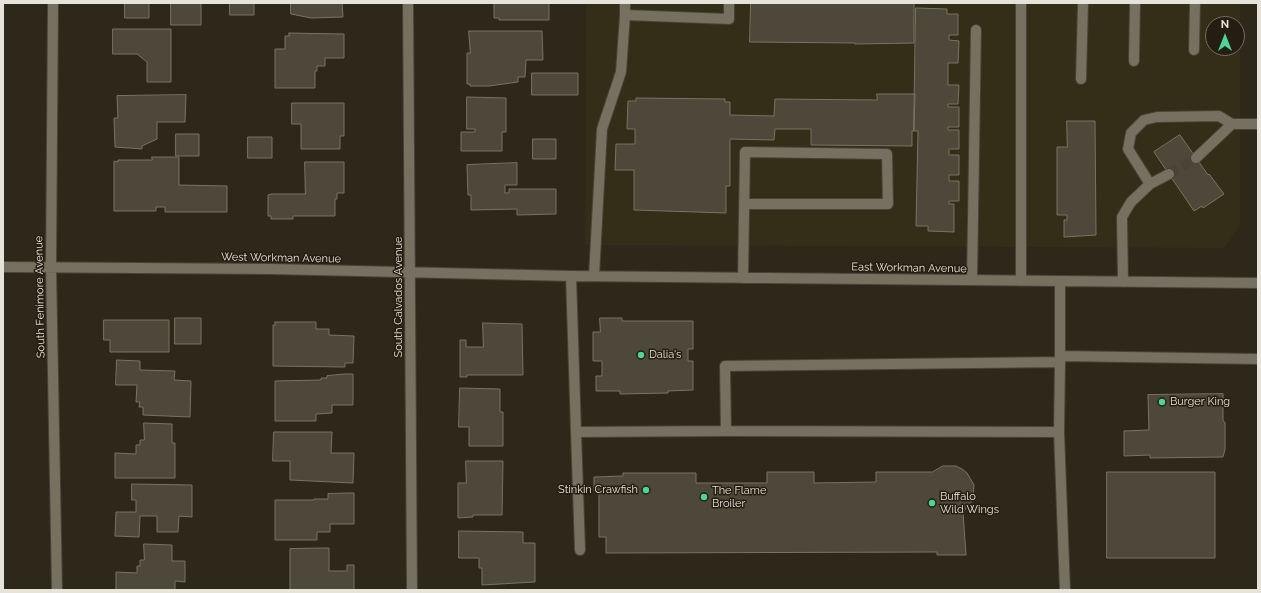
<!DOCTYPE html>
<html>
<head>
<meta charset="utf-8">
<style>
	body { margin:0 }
	#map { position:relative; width:1261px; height:593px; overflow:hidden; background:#2d281a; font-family:Raleway,sans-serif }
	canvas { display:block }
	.frame { position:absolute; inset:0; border:4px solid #e6e3da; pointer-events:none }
	.north { position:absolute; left:1205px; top:16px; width:40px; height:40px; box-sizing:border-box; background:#231e11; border:1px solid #716d61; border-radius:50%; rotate:0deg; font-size:11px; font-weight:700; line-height:16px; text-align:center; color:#e6e3da }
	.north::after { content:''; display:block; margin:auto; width:14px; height:18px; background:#50d398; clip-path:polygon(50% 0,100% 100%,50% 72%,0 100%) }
</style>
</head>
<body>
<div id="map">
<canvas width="1261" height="593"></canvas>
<div class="frame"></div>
<div class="north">N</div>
</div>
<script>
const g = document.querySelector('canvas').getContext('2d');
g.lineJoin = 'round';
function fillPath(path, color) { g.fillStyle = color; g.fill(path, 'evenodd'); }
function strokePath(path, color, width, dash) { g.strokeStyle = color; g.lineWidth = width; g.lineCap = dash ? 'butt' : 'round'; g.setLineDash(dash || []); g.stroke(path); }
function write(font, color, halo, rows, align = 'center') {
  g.font = font + ' Raleway,sans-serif'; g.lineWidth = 3; g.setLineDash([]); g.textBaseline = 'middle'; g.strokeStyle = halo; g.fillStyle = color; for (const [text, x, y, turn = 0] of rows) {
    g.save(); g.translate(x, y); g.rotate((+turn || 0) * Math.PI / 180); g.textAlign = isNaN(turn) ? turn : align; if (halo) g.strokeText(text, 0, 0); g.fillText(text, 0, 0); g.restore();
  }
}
fillPath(new Path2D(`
	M 586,3 L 1240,3 L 1240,227 L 1224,248 L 585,245 ZM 1213,24 L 1237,24 L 1237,48 L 1213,48 Z`), '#342d18');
const building = new Path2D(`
	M 125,3 L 149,3 L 149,18 L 125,18 Z
	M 171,3 L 201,3 L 201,25 L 171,25 Z
	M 230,3 L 254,3 L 254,15 L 230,15 Z
	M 291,3 L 342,3 L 343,17 L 311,18 L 291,14 Z
	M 493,3 L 549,3 L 549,20 L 499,20 L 499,18 L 494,18 L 494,3 Z
	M 751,3 L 914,3 L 914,43 L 855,44 L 855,43 L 750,42 Z
	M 916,8 L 947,9 L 947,14 L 958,14 L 958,35 L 949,35 L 949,40 L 959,41 L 958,63 L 948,63 L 948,85 L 959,85 L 958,104 L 948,104 L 948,107 L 959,107 L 959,127 L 948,127 L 948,130 L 959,130 L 959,149 L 949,149 L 949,155 L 959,155 L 959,175 L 949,175 L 949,181 L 959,181 L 959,201 L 949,201 L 949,204 L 954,204 L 954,232 L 928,231 L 928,226 L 916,226 L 918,131 L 914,131 Z
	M 113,29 L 171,29 L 171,82 L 147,82 L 147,62 L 137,54 L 113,54 Z
	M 469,31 L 542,31 L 543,60 L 526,60 L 525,77 L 518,77 L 518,82 L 489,86 L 470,86 L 470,84 L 467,84 L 467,53 L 470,53 Z
	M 289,33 L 344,34 L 344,58 L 325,58 L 325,66 L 317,66 L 317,71 L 315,71 L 315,88 L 275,88 L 275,49 L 285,49 L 285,36 L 289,36 Z
	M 532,73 L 578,73 L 578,95 L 532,95 Z
	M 877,94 L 915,94 L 914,131 L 912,131 L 912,146 L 811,145 L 811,129 L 775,129 L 774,140 L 730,139 L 730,186 L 726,186 L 726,213 L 634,210 L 634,170 L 615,170 L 616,144 L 635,144 L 635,129 L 627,129 L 628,101 L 636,101 L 636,98 L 725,99 L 725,102 L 730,102 L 730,115 L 774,116 L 775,99 L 877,100 Z
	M 186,95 L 185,122 L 157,122 L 157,139 L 142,146 L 142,149 L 115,147 L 114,118 L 118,118 L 117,96 Z
	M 467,97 L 506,98 L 506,132 L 502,132 L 502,151 L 461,151 L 461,132 L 475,132 L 475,129 L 467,129 Z
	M 292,103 L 344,103 L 344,136 L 340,136 L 340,149 L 301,149 L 301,124 L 292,124 Z
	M 1067,121 L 1095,121 L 1096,235 L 1064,237 L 1064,220 L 1067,220 L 1067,215 L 1057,215 L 1057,147 L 1067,147 Z
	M 176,134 L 199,134 L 199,156 L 176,156 Z
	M 1180,135 L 1208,175 L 1209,174 L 1224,194 L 1203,208 L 1202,206 L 1194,211 L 1154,152 Z
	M 248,137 L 272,137 L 272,158 L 248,158 Z
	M 533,139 L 556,139 L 556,159 L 533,159 Z
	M 152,157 L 179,157 L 179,185 L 227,186 L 227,212 L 165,212 L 165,207 L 156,207 L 156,211 L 114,211 L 114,161 L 118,162 L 118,160 L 152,160 Z
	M 305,162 L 344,162 L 344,193 L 337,193 L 337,199 L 335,199 L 335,216 L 293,216 L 293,219 L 271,219 L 271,216 L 268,216 L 268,195 L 271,194 L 305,194 Z
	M 517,163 L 517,185 L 505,185 L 505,193 L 509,193 L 509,189 L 556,189 L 556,214 L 517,215 L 517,209 L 471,210 L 471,195 L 468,195 L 467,165 Z
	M 175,318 L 201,318 L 201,344 L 175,344 Z
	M 600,318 L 622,318 L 622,321 L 693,321 L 693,349 L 688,349 L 688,361 L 693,361 L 693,390 L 668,391 L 668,393 L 620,394 L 620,391 L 596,391 L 596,376 L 602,376 L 602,361 L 593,361 L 593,332 L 600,332 Z
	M 104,320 L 169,320 L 169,352 L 110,352 L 110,340 L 104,340 Z
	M 275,322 L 316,322 L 316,329 L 329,329 L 329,335 L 354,336 L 353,363 L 345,363 L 345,367 L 273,366 L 273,325 L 275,325 Z
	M 483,323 L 522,324 L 523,375 L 467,375 L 467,377 L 460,377 L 460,340 L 466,340 L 466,347 L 483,347 Z
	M 117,360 L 140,361 L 140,370 L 175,371 L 174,380 L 191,381 L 190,417 L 143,415 L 143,407 L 139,407 L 140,402 L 136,402 L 137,385 L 116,385 Z
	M 345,374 L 353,374 L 353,405 L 332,405 L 332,413 L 316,414 L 316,421 L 275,421 L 275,381 L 321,380 L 321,378 L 327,378 L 327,376 Z
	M 460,388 L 500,389 L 500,412 L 503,412 L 503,446 L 469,446 L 469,427 L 459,427 Z
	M 1223,394 L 1223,420 L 1225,423 L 1225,449 L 1223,457 L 1150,458 L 1150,455 L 1124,456 L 1124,431 L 1149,430 L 1148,395 Z
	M 144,423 L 172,424 L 172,443 L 175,443 L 175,478 L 115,478 L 115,453 L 136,454 L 136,445 L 140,445 L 140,440 L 144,440 Z
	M 274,432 L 332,432 L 331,453 L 354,453 L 353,483 L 290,480 L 290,461 L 273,461 Z
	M 466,461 L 503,461 L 502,515 L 473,515 L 473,517 L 458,518 L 458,483 L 466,483 Z
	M 943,466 L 956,466 L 962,469 L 967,473 L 974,485 L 973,500 L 963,512 L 966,555 L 937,555 L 937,552 L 606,553 L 606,537 L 599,537 L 599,491 L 594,491 L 594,477 L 623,476 L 623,473 L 696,473 L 696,483 L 767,483 L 767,472 L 814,472 L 814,483 L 876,482 L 876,472 L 932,472 Z
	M 1107,472 L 1215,472 L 1215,558 L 1107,558 Z
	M 132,484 L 192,485 L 192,517 L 179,516 L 178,532 L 157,532 L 157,516 L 140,516 L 139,537 L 115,536 L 116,512 L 136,512 L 136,500 L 132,500 Z
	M 347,493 L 354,493 L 354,524 L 330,524 L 330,532 L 317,532 L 317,540 L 275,540 L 275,500 L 314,500 L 314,499 L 328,499 L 328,494 Z
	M 459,531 L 523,532 L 523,543 L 535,543 L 535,582 L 482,585 L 482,568 L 479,568 L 479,558 L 459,558 Z
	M 144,544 L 172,545 L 172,561 L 185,561 L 185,582 L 175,581 L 175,590 L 116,590 L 116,572 L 137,573 L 137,566 L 140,566 L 140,560 L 144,560 Z
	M 322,548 L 329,548 L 329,571 L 347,571 L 347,565 L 354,565 L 354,590 L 290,590 L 290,549 Z`);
fillPath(building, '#4d4839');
strokePath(building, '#797363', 1);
strokePath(new Path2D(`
	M 1169,174 L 1196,158`), '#494437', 10, [10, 5]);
const minor = new Path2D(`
	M 53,3 L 51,267 L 57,590
	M 408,3 L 412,590
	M 625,15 L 625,3
	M 1194,50 L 1195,3
	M 1134,61 L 1135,3
	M 1081,79 L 1083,3
	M 1196,158 L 1232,124
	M 1150,184 L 1128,149 L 1131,133 L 1144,120 L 1157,117 L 1219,116 L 1232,124 L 1258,124
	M 3,267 L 271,269 L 571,276 L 1258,283
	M 571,276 L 576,432 L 726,431 L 1059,432 L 1060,362 L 725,366 L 726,431
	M 594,276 L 602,129 L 621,72 L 625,15 L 729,19 L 729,3
	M 743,278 L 745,152 L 887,154 L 888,204 L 744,204
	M 972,280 L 976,30
	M 1021,281 L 1021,3
	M 1060,282 L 1060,362
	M 1123,282 L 1122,217 L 1131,202 L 1150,184 L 1169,174
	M 1060,356 L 1258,359
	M 576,432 L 580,550
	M 1059,432 L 1065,590`);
strokePath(minor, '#474338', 12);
strokePath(minor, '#767060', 10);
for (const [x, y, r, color] of [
	[641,355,4,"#50d398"],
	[1162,402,4,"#50d398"],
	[646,490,4,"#50d398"],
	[704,497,4,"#50d398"],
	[932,503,4,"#50d398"]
]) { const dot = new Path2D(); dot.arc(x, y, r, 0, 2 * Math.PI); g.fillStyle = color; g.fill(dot); strokePath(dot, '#231e11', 1.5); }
write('11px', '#e6e3da', '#231e11', [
	["West Workman Avenue",281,258,1],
	["East Workman Avenue",909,268,1],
	["South Fenimore Avenue",40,297,-91],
	["South Calvados Avenue",399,297,-90]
]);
write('11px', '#e6e3da', '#231e11', [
	["Dalia's",649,355],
	["Burger King",1170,402],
	["Stinkin Crawfish",638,490,"right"],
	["The Flame",712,491],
	["Broiler",712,504],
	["Buffalo",940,497],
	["Wild Wings",940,510]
], 'left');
</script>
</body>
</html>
